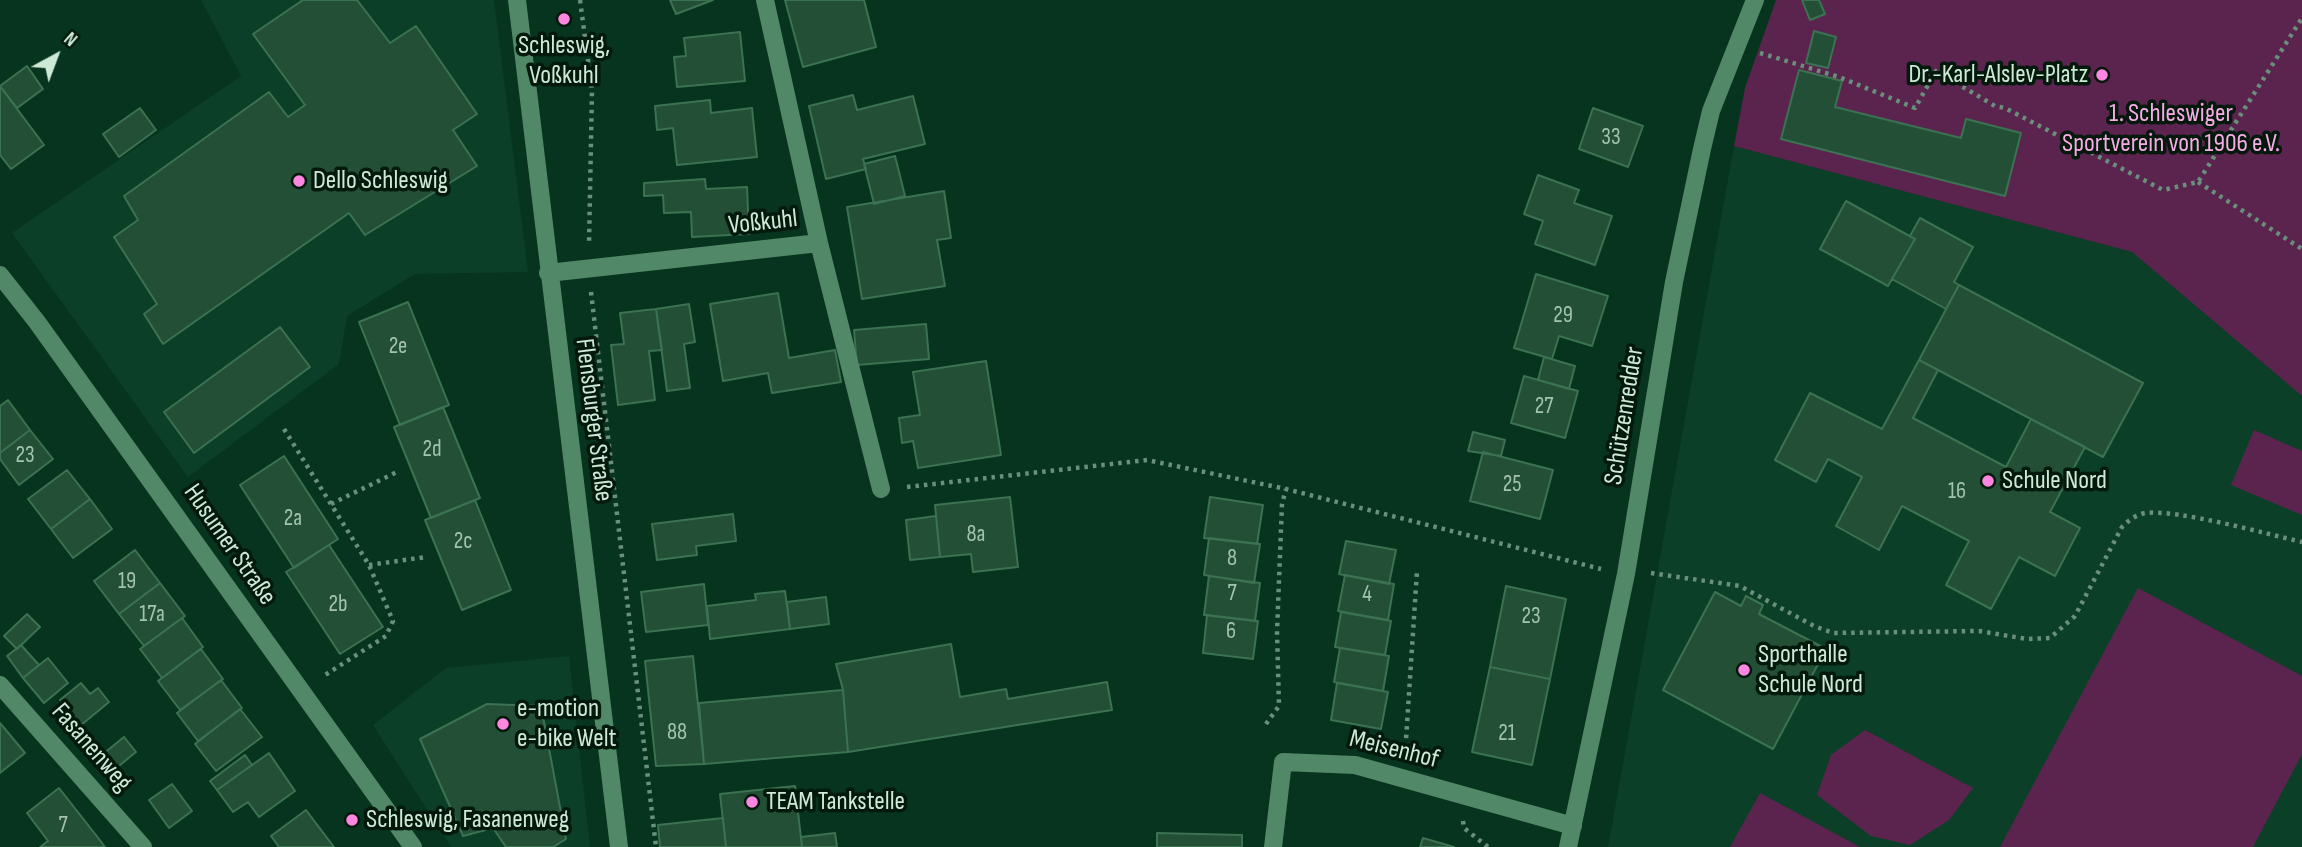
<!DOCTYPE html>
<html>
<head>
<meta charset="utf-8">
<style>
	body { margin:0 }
	#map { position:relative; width:2302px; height:847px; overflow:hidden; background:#07341e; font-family:"Sofia Sans Condensed",sans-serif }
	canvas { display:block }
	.north { position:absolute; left:21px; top:21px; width:70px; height:70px; -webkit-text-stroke:5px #03190c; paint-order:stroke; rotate:41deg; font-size:19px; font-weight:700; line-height:28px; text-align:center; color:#ceead7 }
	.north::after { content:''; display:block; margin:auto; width:24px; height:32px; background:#ceead7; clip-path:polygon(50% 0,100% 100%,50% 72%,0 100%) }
</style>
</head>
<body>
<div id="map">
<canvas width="2302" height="847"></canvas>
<div class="north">N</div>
</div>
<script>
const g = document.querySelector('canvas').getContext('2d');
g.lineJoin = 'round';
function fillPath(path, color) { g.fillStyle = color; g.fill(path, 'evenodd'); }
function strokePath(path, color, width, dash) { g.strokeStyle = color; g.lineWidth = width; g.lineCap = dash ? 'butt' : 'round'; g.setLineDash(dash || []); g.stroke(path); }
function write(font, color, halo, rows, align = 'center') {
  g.font = font + ' "Sofia Sans Condensed",sans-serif'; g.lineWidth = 7; g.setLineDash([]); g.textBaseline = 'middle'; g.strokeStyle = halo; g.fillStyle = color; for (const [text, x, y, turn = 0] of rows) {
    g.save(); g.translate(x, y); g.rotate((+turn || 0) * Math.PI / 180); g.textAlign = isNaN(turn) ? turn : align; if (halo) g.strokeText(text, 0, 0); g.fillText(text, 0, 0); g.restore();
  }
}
fillPath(new Path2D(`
	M 201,0 L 494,0 L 528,272 L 415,274 L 347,316 L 339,364 L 188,477 L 12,233 L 241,76 Z
	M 1734,146 L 2132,252 L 2302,396 L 2302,847 L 1608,847 Z
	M 569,656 L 590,847 L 451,847 L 373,725 L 446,668 Z`), '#0b3f27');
fillPath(new Path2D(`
	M 1776,0 L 2302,0 L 2302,396 L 2132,252 L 1734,146 L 1745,88 Z
	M 2254,430 L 2302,451 L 2302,515 L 2231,485 Z
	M 2138,588 L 2302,676 L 2302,754 L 2253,847 L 2000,847 Z
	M 1865,730 L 1973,788 L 1949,820 L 1910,845 L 1871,836 L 1817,795 L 1831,755 Z
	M 1760,793 L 1860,847 L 1730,847 Z`), '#5b244f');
const building = new Path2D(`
	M 303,0 L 357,0 L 390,43 L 416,26 L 477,114 L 453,130 L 477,166 L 365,235 L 349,213 L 163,344 L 144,314 L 157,304 L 114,237 L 138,220 L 124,196 L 269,92 L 288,117 L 305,105 L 253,34 Z
	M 670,0 L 713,0 L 676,14 Z
	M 785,0 L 864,0 L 876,47 L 803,67 Z
	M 1802,0 L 1819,0 L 1825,14 L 1810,20 Z
	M 1814,31 L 1836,37 L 1828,68 L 1806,63 Z
	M 740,32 L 745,81 L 677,87 L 674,57 L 686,56 L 684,38 Z
	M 27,66 L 43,89 L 17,108 L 0,86 Z
	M 1799,70 L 1842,81 L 1835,107 L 1961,138 L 1966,119 L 2021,133 L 2005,196 L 1781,139 Z
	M 0,86 L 44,145 L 11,169 L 0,155 Z
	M 853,95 L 857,110 L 913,96 L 925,144 L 863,159 L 866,169 L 826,179 L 809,106 Z
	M 710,100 L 711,113 L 752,108 L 757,157 L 677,165 L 673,128 L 657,130 L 655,106 Z
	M 140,108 L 156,130 L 119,157 L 103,134 Z
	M 1593,108 L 1643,126 L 1628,167 L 1579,149 Z
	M 895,156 L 905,196 L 874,204 L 864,164 Z
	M 1538,175 L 1579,190 L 1574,203 L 1612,216 L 1595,265 L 1535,244 L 1543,221 L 1524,214 Z
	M 705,179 L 706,189 L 747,187 L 749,234 L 692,237 L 691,212 L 664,213 L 663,195 L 644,196 L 644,183 Z
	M 944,191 L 951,238 L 937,240 L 945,286 L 862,299 L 847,207 Z
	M 1846,201 L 1915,239 L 1888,286 L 1820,249 Z
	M 1920,218 L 1973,247 L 1954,282 L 1959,285 L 1946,309 L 1892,279 L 1915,239 L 1910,236 Z
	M 1536,274 L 1608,296 L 1592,346 L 1559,336 L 1552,359 L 1514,348 Z
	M 1959,285 L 2143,383 L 2103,457 L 1919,360 Z
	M 778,293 L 789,358 L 835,350 L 841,382 L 772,393 L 768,373 L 723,381 L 710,304 Z
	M 408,302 L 449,405 L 400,425 L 359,322 Z
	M 689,304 L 695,342 L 684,344 L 690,388 L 667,391 L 656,309 Z
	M 656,309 L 662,350 L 649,351 L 655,400 L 618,405 L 611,345 L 624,344 L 620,313 Z
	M 926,324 L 929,359 L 857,365 L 854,330 Z
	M 280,327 L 310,367 L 194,453 L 164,412 Z
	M 1544,357 L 1575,366 L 1569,389 L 1538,380 Z
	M 1919,360 L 1938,370 L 1913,418 L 2006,467 L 2031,419 L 2085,447 L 2050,512 L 2080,528 L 2055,576 L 2019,557 L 1991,609 L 1946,585 L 1969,541 L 1902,506 L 1879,550 L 1836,526 L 1862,477 L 1828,459 L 1816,482 L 1775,460 L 1810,393 L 1882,429 Z
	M 986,361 L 1001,455 L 918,468 L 913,441 L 902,443 L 899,418 L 920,415 L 913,372 Z
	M 1524,376 L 1578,391 L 1565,438 L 1511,423 Z
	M 8,400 L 30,430 L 0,453 L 0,406 Z
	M 443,407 L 480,498 L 431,518 L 394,427 Z
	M 30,430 L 53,459 L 19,485 L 0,459 L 0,453 Z
	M 1473,432 L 1505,440 L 1501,456 L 1468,451 Z
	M 1483,452 L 1553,470 L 1540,519 L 1470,501 Z
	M 284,456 L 338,539 L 294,568 L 240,485 Z
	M 67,470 L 90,499 L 51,529 L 28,499 Z
	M 1010,497 L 1018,567 L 973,572 L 971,554 L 940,557 L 935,505 Z
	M 1210,497 L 1263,505 L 1257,544 L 1204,538 Z
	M 90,499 L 112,529 L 73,558 L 51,529 Z
	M 475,500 L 511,590 L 462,610 L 425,520 Z
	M 733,514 L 736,541 L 696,546 L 697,555 L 657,560 L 652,524 Z
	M 936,516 L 940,557 L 910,560 L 906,520 Z
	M 1209,538 L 1260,544 L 1254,583 L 1204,575 Z
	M 1346,541 L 1396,550 L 1389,584 L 1339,574 Z
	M 329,545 L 383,627 L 340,654 L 286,572 Z
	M 135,550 L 160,583 L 119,614 L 94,581 Z
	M 1345,575 L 1394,584 L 1388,620 L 1338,611 Z
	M 1209,576 L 1260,583 L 1255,621 L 1204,615 Z
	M 160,583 L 185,616 L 144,646 L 119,614 Z
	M 704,584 L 708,625 L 646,632 L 641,592 Z
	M 1506,586 L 1566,599 L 1550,679 L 1490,667 Z
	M 785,591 L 790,629 L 710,639 L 707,606 L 756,600 L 755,594 Z
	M 1715,592 L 1741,606 L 1746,596 L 1763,605 L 1759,614 L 1826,649 L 1773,749 L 1663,690 Z
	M 826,597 L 829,624 L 790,629 L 787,602 Z
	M 1341,612 L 1391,621 L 1385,655 L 1335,647 Z
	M 27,614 L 40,627 L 17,649 L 4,636 Z
	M 1207,615 L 1258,621 L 1253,659 L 1203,653 Z
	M 182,618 L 203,647 L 162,678 L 140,649 Z
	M 951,644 L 960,697 L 1006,689 L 1008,699 L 1107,682 L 1112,710 L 848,752 L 843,690 L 836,664 Z
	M 21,645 L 39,665 L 23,678 L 7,656 Z
	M 1340,648 L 1389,656 L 1383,691 L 1334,682 Z
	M 201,649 L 223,679 L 180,710 L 158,681 Z
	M 693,656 L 704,764 L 656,766 L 645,661 Z
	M 48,658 L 68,683 L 44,703 L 23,678 Z
	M 1490,667 L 1550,679 L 1532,765 L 1472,752 Z
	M 221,680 L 242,708 L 198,741 L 177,713 Z
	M 81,683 L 90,694 L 98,688 L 109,702 L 80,726 L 60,700 Z
	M 1337,683 L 1388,692 L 1381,729 L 1331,720 Z
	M 843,690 L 848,752 L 704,764 L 699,703 Z
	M 487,704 L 541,706 L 566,839 L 553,847 L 506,847 L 493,828 L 463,836 L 420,739 Z
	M 240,709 L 262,737 L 216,771 L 195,744 Z
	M 0,723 L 25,753 L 0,773 Z
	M 124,737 L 136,752 L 109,774 L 97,759 Z
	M 269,753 L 295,791 L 259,817 L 248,802 L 233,812 L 217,790 Z
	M 245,755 L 252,765 L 217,790 L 210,781 Z
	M 172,784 L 192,811 L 169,828 L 149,800 Z
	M 795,786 L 802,847 L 726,847 L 720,794 Z
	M 59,788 L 99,839 L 105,847 L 40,847 L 48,841 L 27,813 Z
	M 306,810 L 334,847 L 279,847 L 271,836 Z
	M 723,818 L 726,847 L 660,847 L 658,825 Z
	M 835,833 L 837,847 L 802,847 L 801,837 Z
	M 1157,833 L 1242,835 L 1242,847 L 1157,847 Z
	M 1423,838 L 1454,847 L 1420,847 Z`);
fillPath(building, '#234f36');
strokePath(building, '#3b7252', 2);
strokePath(new Path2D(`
	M 580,0 L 592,90 L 589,245
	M 1760,53 L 1839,77 L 1915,108 L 1936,71 L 1995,106 L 2005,108 L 2163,190 L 2198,182 L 2302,18
	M 2198,182 L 2302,249
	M 591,292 L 656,847
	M 284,429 L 369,565 L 393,621 L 386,636 L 322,677
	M 907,487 L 1147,460 L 1286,489 L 1601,569
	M 331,504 L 397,472
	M 369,565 L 426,557
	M 1651,573 L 1740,586 L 1814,626 L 1833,633 L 1979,631 L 2027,639 L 2050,638 L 2075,616 L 2122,527 C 2129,520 2136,515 2145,513 C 2177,509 2267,534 2302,542
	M 1266,724 L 1279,706 L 1277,632 L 1282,504 L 1286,489
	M 1405,755 L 1417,571
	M 1463,821 L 1464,828 L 1488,847`), '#6a8f7a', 4.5, [3.5, 5]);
strokePath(new Path2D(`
	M 517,0 L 619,847
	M 819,243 L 881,489
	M 548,273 L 819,243 L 765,0
	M 0,275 L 37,322 L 413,847
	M 0,685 L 143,847
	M 1273,847 L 1283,762 L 1355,765 L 1573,826
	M 1568,847 L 1626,574 L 1674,282 L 1702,149 L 1711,111 L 1755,0`), '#518867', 18);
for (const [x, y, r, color] of [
	[564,19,7,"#fd86e1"],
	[2102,75,7,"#fd86e1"],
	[299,181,7,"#fd86e1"],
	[1988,481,7,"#fd86e1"],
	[1744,670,7,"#fd86e1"],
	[503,724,7,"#fd86e1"],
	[752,802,7,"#fd86e1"],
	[352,820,7,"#fd86e1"]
]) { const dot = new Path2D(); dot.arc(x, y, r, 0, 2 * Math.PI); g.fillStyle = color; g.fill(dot); strokePath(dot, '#03190c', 2.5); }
write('23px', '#a3c3af', null, [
	["33",1611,138],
	["29",1563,316],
	["2e",398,347],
	["27",1544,407],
	["2d",432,450],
	["23",25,456],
	["25",1512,485],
	["16",1957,492],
	["2a",293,519],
	["8a",976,535],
	["2c",463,542],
	["8",1232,559],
	["19",127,582],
	["7",1232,594],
	["4",1367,595],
	["2b",338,605],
	["17a",152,615],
	["23",1531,617],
	["6",1231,632],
	["88",677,733],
	["21",1507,734],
	["7",63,826]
]);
write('26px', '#ceead7', '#03190c', [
	["Schleswig,",564,46,"center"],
	["Voßkuhl",564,76,"center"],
	["Dr.-Karl-Alslev-Platz",2088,75,"right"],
	["Dello Schleswig",313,181],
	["Schule Nord",2002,481],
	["Sporthalle",1758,655],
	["Schule Nord",1758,685],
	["e-motion",517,709],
	["e-bike Welt",517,739],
	["TEAM Tankstelle",766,802],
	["Schleswig, Fasanenweg",366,820]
], 'left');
write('26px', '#f8abe4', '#03190c', [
	["1. Schleswiger",2171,114],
	["Sportverein von 1906 e.V.",2171,144]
]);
write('26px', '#ceead7', '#03190c', [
	["Voßkuhl",763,223,-6],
	["Schützenredder",1625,416,-81],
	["Flensburger Straße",593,420,83],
	["Husumer Straße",229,545,55],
	["Fasanenweg",91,748,49],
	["Meisenhof",1394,750,14]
]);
</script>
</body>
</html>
